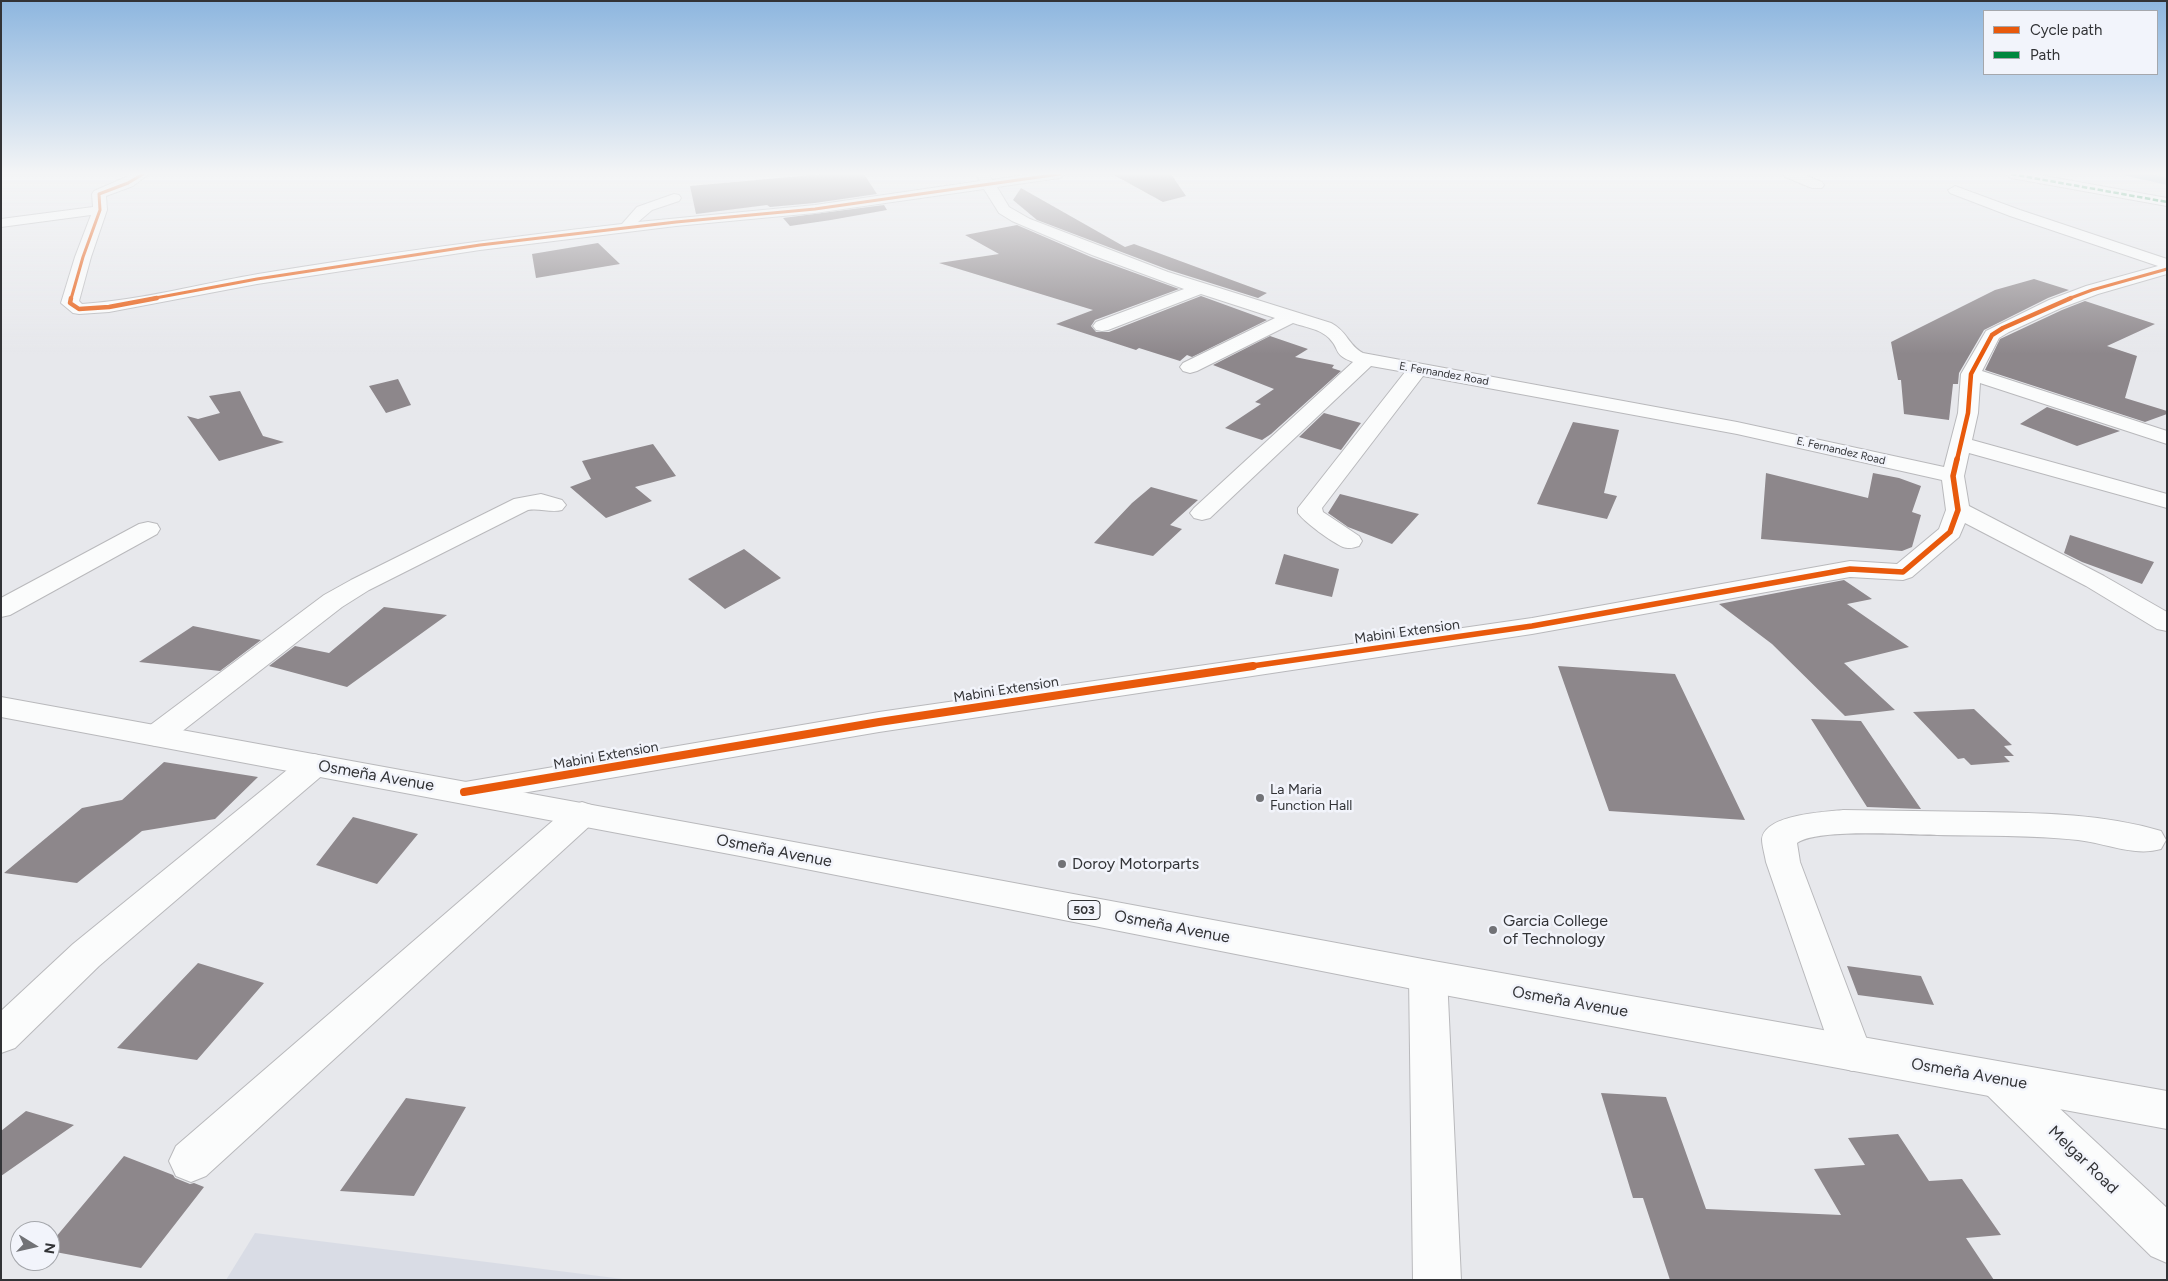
<!DOCTYPE html>
<html>
<head>
<meta charset="utf-8">
<style>
	body { margin:0 }
	#map { position:relative; width:2168px; height:1281px; overflow:hidden; background:#e7e8ec; font-family:Figtree,sans-serif }
	canvas { display:block }
	.frame { position:absolute; inset:0; border:2px solid #323336; pointer-events:none }
	.legend { position:absolute; left:1983px; top:10px; width:175px; height:65px; box-sizing:border-box; background:#f2f4fb; border:1px solid #a5a7ac; margin:0; padding:6px 9px; list-style:none; font-size:15px; color:#323336 }
	.legend li { display:flex; align-items:center; gap:10px; height:25px }
	.legend b { width:25px; border:1px solid #a5a7ac }
	.north { position:absolute; left:10px; top:1221px; width:50px; height:50px; box-sizing:border-box; background:#f2f4fb; border:1px solid #a5a7ac; border-radius:50%; rotate:99deg; font-size:14px; font-weight:700; line-height:20px; text-align:center; color:#323336 }
	.north::after { content:''; display:block; margin:auto; width:18px; height:22px; background:#717276; clip-path:polygon(50% 0,100% 100%,50% 72%,0 100%) }
</style>
</head>
<body>
<div id="map">
<canvas width="2168" height="1281"></canvas>
<div class="frame"></div>
<ul class="legend">
<li><b style="height:6px;background:#e8590c"></b>Cycle path</li>
<li><b style="height:6px;background:#00873e"></b>Path</li>
</ul>
<div class="north">N</div>
</div>
<script>
const g = document.querySelector('canvas').getContext('2d');
g.lineJoin = 'round';
function fillPath(path, color) { g.fillStyle = color; g.fill(path, 'evenodd'); }
function strokePath(path, color, width, dash) { g.strokeStyle = color; g.lineWidth = width; g.lineCap = dash ? 'butt' : 'round'; g.setLineDash(dash || []); g.stroke(path); }
function write(font, color, halo, rows, align = 'center') {
  g.font = font + ' Figtree,sans-serif'; g.lineWidth = 5; g.setLineDash([]); g.textBaseline = 'middle'; g.strokeStyle = halo; g.fillStyle = color; for (const [text, x, y, turn = 0] of rows) {
    g.save(); g.translate(x, y); g.rotate((+turn || 0) * Math.PI / 180); g.textAlign = isNaN(turn) ? turn : align; if (halo) g.strokeText(text, 0, 0); g.fillText(text, 0, 0); g.restore();
  }
}
fillPath(new Path2D(`
	M 255,1233 L 631,1280 L 226,1280 Z`), '#d9dce5');
fillPath(new Path2D(`
	M 2118,174 L 2153,174 L 2167,178 L 2167,185 Z`), '#a5bad1');
fillPath(new Path2D(`
	M 823,174 L 864,174 L 877,194 L 815,203 L 770,207 L 767,205 L 696,214 L 690,186 Z
	M 1112,174 L 1171,174 L 1186,196 L 1163,202 Z
	M 1021,188 L 1125,247 L 1134,244 L 1267,293 L 1258,298 L 1169,270 L 1037,220 L 1013,200 Z
	M 884,205 L 887,210 L 831,220 L 790,226 L 783,218 Z
	M 1017,225 L 1091,257 L 1179,289 L 1095,320 L 1091,326 L 1096,332 L 1109,332 L 1201,296 L 1267,320 L 1192,357 L 1187,355 L 1180,361 L 1139,348 L 1136,350 L 1056,324 L 1093,310 L 939,263 L 999,254 L 965,235 Z
	M 598,243 L 620,264 L 536,278 L 532,254 Z
	M 2034,279 L 2069,290 L 2048,298 L 1984,330 L 1959,373 L 1958,384 L 1953,384 L 1949,420 L 1904,414 L 1901,380 L 1898,380 L 1891,342 L 1995,290 Z
	M 2085,301 L 2155,324 L 2107,346 L 2137,356 L 2125,398 L 2167,411 L 2167,414 L 2145,422 L 1985,370 L 2000,339 L 2062,310 Z
	M 1270,336 L 1308,349 L 1295,357 L 1334,365 L 1332,368 L 1341,371 L 1271,434 L 1262,440 L 1225,428 L 1261,404 L 1255,402 L 1274,389 L 1213,365 Z
	M 398,379 L 411,405 L 386,413 L 369,386 Z
	M 240,391 L 263,436 L 284,442 L 219,461 L 187,416 L 198,419 L 220,413 L 209,396 Z
	M 2047,407 L 2120,431 L 2077,446 L 2020,424 Z
	M 1324,413 L 1361,423 L 1341,450 L 1299,437 Z
	M 1573,422 L 1619,430 L 1604,493 L 1617,496 L 1607,519 L 1537,504 Z
	M 653,444 L 676,476 L 635,487 L 652,501 L 606,518 L 570,487 L 591,479 L 582,461 Z
	M 1766,473 L 1868,498 L 1873,473 L 1899,478 L 1921,486 L 1912,512 L 1921,515 L 1912,547 L 1902,551 L 1761,539 Z
	M 1151,487 L 1198,500 L 1170,525 L 1182,529 L 1153,556 L 1094,543 L 1132,503 Z
	M 1340,494 L 1419,514 L 1392,544 L 1348,527 L 1328,513 Z
	M 2070,535 L 2154,562 L 2142,584 L 2082,562 L 2064,553 Z
	M 744,549 L 781,578 L 725,609 L 688,579 Z
	M 1284,554 L 1339,569 L 1332,597 L 1275,584 Z
	M 1844,580 L 1872,599 L 1847,604 L 1909,647 L 1844,663 L 1895,710 L 1845,716 L 1772,644 L 1719,604 Z
	M 384,607 L 447,615 L 347,687 L 269,666 L 295,646 L 329,653 Z
	M 193,626 L 261,640 L 220,671 L 139,662 Z
	M 1558,666 L 1675,674 L 1745,820 L 1609,811 Z
	M 1974,709 L 2012,745 L 2004,746 L 2014,756 L 2004,756 L 2010,762 L 1971,765 L 1964,758 L 1958,759 L 1913,712 Z
	M 1811,719 L 1861,721 L 1921,809 L 1867,807 Z
	M 164,762 L 258,777 L 215,819 L 142,831 L 77,883 L 4,873 L 82,808 L 122,800 Z
	M 353,817 L 418,834 L 377,884 L 316,865 Z
	M 198,963 L 264,983 L 197,1060 L 117,1048 Z
	M 1847,966 L 1921,976 L 1934,1005 L 1858,995 Z
	M 1601,1093 L 1666,1097 L 1706,1209 L 1841,1215 L 1814,1169 L 1865,1165 L 1848,1138 L 1898,1134 L 1929,1181 L 1962,1179 L 2001,1235 L 1966,1238 L 1994,1280 L 1670,1280 L 1643,1198 L 1633,1198 Z
	M 406,1098 L 466,1107 L 414,1196 L 340,1191 Z
	M 26,1111 L 74,1125 L 1,1176 L 1,1131 Z
	M 124,1156 L 173,1175 L 175,1178 L 190,1184 L 194,1183 L 204,1187 L 141,1268 L 50,1251 L 50,1244 Z`), '#8d878b');
const minor = new Path2D(`
	M 133,174 L 149,174 L 133,186 L 106,196 L 107,210 L 91,257 L 79,301 L 82,304 C 142,300 200,284 258,274 C 379,254 500,238 622,224 L 637,207 L 674,194 L 679,195 L 681,198 L 679,201 L 652,210 L 638,222 L 815,205 L 980,181 L 976,174 L 989,174 L 992,180 L 1031,174 L 1066,174 L 1060,178 L 997,187 L 1009,207 L 1030,219 L 1168,272 L 1331,323 C 1348,332 1348,345 1363,353 L 1737,422 L 1944,467 L 1958,413 L 1961,374 L 1986,331 L 2049,300 L 2086,286 L 2158,266 L 2010,216 L 1950,193 L 1948,190 L 1955,186 L 2020,210 L 2167,259 L 2167,274 L 2098,294 L 2061,308 L 2009,332 L 1999,338 L 1982,371 L 2167,431 L 2167,444 L 1980,383 L 1978,413 L 1972,440 L 2167,494 L 2167,508 L 1969,453 L 1964,476 L 1969,506 L 2104,576 L 2167,612 L 2167,631 L 2157,629 L 2086,586 L 1965,523 L 1959,537 L 1912,577 L 1903,580 L 1850,577 L 1532,634 L 879,732 L 464,803 L 453,800 L 448,792 L 453,784 L 879,712 L 1532,618 L 1850,561 L 1897,564 L 1939,529 L 1946,510 L 1942,480 L 1737,434 L 1423,376 L 1322,508 L 1323,512 L 1359,536 L 1362,541 L 1359,546 C 1353,548 1349,549 1343,547 C 1332,542 1305,523 1298,513 L 1298,508 L 1405,372 L 1371,366 L 1210,518 L 1202,520 L 1194,518 L 1190,513 L 1194,508 L 1353,362 C 1332,354 1341,350 1329,338 C 1320,329 1305,327 1293,323 L 1197,371 L 1190,373 L 1183,371 L 1180,367 L 1183,363 L 1275,318 L 1201,294 L 1108,330 L 1102,331 L 1096,330 L 1093,326 L 1096,322 L 1184,289 L 1092,255 L 1012,221 L 999,213 L 984,189 L 815,213 L 676,226 L 480,250 L 257,284 L 109,312 L 79,314 L 73,313 L 61,303 L 75,257 L 91,215 L 1,227 L 1,219 L 93,207 L 92,194 L 94,191 Z
	M 1784,174 L 1802,174 L 1822,182 L 1824,185 L 1822,188 L 1812,188 L 1785,177 Z
	M 2005,174 L 2034,174 L 2167,198 L 2167,206 L 2011,178 Z
	M 541,494 L 562,500 L 566,505 L 562,510 C 551,513 540,508 528,510 L 369,590 L 342,607 L 167,743 L 156,746 L 145,743 L 141,736 L 145,729 L 324,595 L 351,580 L 514,499 Z
	M 148,522 L 157,524 L 160,529 L 157,534 L 10,615 L 1,617 L 1,598 L 139,524 Z
	M 314,754 L 325,757 L 330,765 L 325,773 L 99,966 L 15,1048 L 1,1053 L 1,1011 L 73,944 L 303,757 Z
	M 582,802 L 594,806 L 598,814 L 594,822 L 206,1176 L 191,1182 L 176,1176 L 169,1161 L 176,1146 L 570,806 Z
	M 1843,810 C 1890,811 1937,811 1984,812 C 2043,813 2104,814 2161,831 L 2166,840 L 2161,849 C 2135,857 2105,843 2078,840 C 2032,835 1984,836 1937,835 C 1907,835 1819,828 1797,843 L 1800,862 L 1872,1053 L 1866,1066 L 1852,1071 L 1838,1066 L 1832,1053 L 1766,862 C 1765,855 1762,846 1762,839 C 1765,814 1825,812 1843,810 Z
	M 1428,960 L 1441,965 L 1447,976 L 1461,1280 L 1413,1280 L 1409,976 L 1415,965 Z
	M 2000,1062 L 2015,1067 L 2167,1208 L 2167,1263 L 2151,1256 L 1985,1093 L 1979,1080 L 1985,1067 Z`);
const major = new Path2D(`
	M 1,697 L 740,832 L 1428,960 L 2167,1091 L 2167,1129 L 1428,992 L 740,856 L 1,717 Z`);
strokePath(minor, '#b9b9bc', 2);
strokePath(major, '#b9b9bc', 2);
fillPath(minor, '#fbfcfc');
fillPath(major, '#fbfcfc');
strokePath(new Path2D(`
	M 2011,174 L 2167,202`), '#00873e', 2.5, [5.5, 2.5]);
strokePath(new Path2D(`
	M 71,299 L 83,257 L 100,210 L 99,194 L 128,183 L 143,174
	M 150,299 L 257,279 L 480,245 L 676,222 L 815,209 L 1060,174
	M 2068,299 L 2092,290 L 2167,269`), '#e8590c', 3);
strokePath(new Path2D(`
	M 71,298 L 70,303 L 79,309 L 109,307 L 157,298
	M 1957,460 L 1968,413 L 1971,374 L 1992,335 L 2003,328 L 2071,298`), '#e8590c', 4.5);
strokePath(new Path2D(`
	M 1245,667 L 1532,626 L 1850,569 L 1903,572 L 1950,532 L 1958,510 L 1953,476 L 1957,459`), '#e8590c', 5.5);
strokePath(new Path2D(`
	M 464,792 L 879,722 L 1253,666`), '#e8590c', 8);
const sky = g.createLinearGradient(0, 0, 0, 354);
sky.addColorStop(0, '#8db6df');
sky.addColorStop(0.49, '#f4f5f6');
sky.addColorStop(1, '#f4f5f600');
g.fillStyle = sky;
g.fillRect(0, 0, 2168, 354);
for (const [x, y, r, color] of [
	[1260,798,5,"#717276"],
	[1062,864,5,"#717276"],
	[1493,930,5,"#717276"]
]) { const dot = new Path2D(); dot.arc(x, y, r, 0, 2 * Math.PI); g.fillStyle = color; g.fill(dot); strokePath(dot, '#f2f4fb', 2); }
write('11px', '#323336', '#f2f4fb', [
	["E. Fernandez Road",1444,374,10],
	["E. Fernandez Road",1841,451,13]
]);
for (const [x, y, w] of [
	[1084,910,32]
]) { const box = new Path2D(); box.roundRect(x - w / 2, y - 9.5, w, 19, 4); g.fillStyle = '#f2f4fb'; g.fill(box); strokePath(box, '#323336', 1); }
write('bold 12px', '#323336', null, [
	["503",1084,910]
]);
write('14px', '#323336', '#f2f4fb', [
	["Mabini Extension",1407,632,-8],
	["Mabini Extension",1006,690,-9],
	["Mabini Extension",606,756,-10]
]);
write('14px', '#323336', '#f2f4fb', [
	["La Maria",1270,790],
	["Function Hall",1270,806]
], 'left');
write('16px', '#323336', '#f2f4fb', [
	["Osmeña Avenue",376,776,10],
	["Osmeña Avenue",774,851,11],
	["Osmeña Avenue",1172,927,11],
	["Osmeña Avenue",1570,1002,10],
	["Osmeña Avenue",1969,1074,10],
	["Melgar Road",2083,1160,44]
]);
write('16px', '#323336', '#f2f4fb', [
	["Doroy Motorparts",1072,864],
	["Garcia College",1503,921],
	["of Technology",1503,939]
], 'left');
</script>
</body>
</html>
